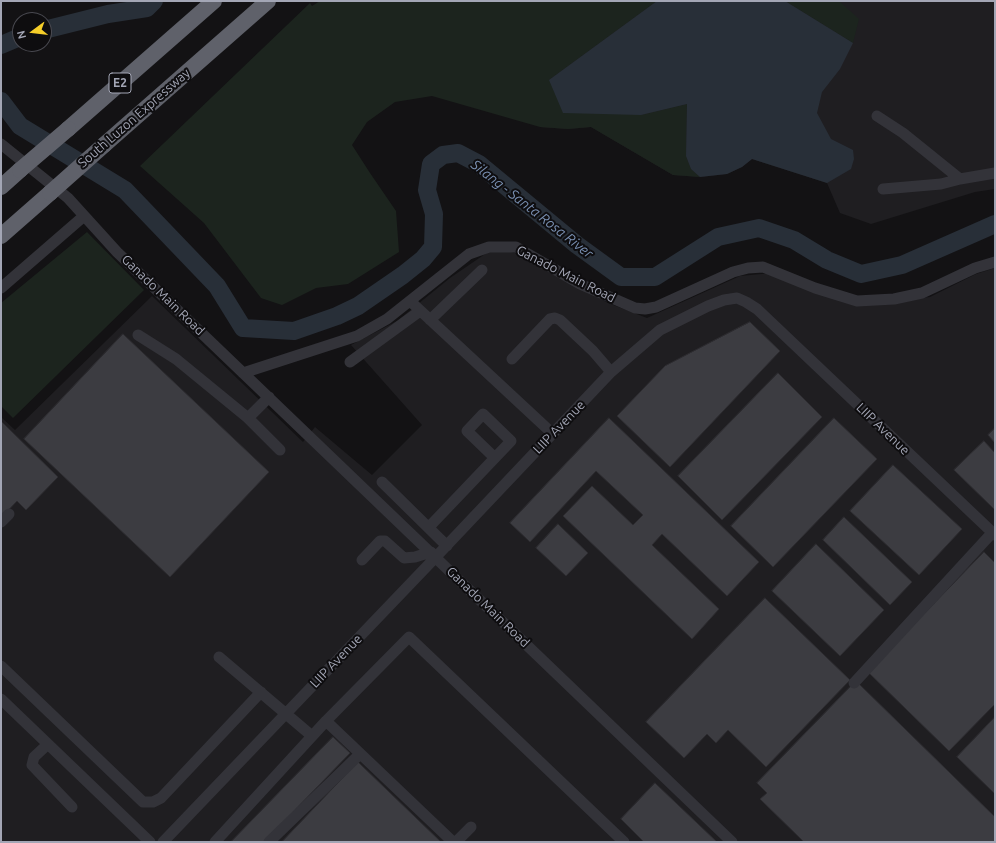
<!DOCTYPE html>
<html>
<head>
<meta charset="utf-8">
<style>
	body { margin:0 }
	#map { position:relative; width:996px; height:843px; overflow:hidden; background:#131214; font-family:Ubuntu,sans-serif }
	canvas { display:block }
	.frame { position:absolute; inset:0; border:2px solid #a3a6b5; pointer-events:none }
	.north { position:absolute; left:12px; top:12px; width:40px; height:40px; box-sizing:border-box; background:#0e0d0f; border:1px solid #4a4a51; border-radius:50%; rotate:255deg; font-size:11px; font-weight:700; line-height:16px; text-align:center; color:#a3a6b5 }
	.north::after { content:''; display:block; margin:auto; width:14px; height:18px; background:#f5ce29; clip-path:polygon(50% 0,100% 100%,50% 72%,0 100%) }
</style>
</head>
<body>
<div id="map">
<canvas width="996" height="843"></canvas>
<div class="frame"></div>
<div class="north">N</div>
</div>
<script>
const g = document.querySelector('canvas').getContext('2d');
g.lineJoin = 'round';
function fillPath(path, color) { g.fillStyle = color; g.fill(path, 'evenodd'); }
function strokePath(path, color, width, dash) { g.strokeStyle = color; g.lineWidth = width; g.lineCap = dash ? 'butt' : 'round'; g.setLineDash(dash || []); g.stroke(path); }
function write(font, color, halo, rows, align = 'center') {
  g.font = font + ' Ubuntu,sans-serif'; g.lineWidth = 4; g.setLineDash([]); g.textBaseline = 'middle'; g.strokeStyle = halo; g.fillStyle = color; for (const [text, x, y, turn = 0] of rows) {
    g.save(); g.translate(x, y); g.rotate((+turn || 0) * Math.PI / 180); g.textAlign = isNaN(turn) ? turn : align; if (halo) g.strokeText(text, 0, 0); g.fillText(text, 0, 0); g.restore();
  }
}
fillPath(new Path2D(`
	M 621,1 L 995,1 L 995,189 L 975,192 L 871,224 L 840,213 L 827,183 L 752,159 L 742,167 L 727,174 L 700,177 L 673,175 L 591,127 L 568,129 L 540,127 L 527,83 Z
	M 507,251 L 519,254 L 608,303 L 647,318 L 740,276 L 772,273 L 862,304 L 930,297 L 976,274 L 995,268 L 995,842 L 1,842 L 1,417 L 15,430 L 152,296 L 303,442 L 315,427 L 372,475 L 422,425 L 351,345 L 397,321 L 450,278 L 488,252 Z`), '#1f1e21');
fillPath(new Path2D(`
	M 320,1 L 657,1 L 549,80 L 641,115 L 687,104 L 686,156 L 691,169 L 700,177 L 673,175 L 591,127 L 568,129 L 540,127 L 432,96 L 395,102 L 367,122 L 352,145 L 370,173 L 396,211 L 399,252 L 348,284 L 316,288 L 282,305 L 261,298 L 204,223 L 140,166 L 310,3 L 312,6 Z
	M 785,1 L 839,1 L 859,19 L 853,43 Z
	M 87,232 L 144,290 L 13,418 L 1,406 L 1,303 Z`), '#1c241e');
fillPath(new Path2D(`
	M 657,1 L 785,1 L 853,43 L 840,69 L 822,92 L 817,113 L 831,139 L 853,150 L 854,159 L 851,169 L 827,183 L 752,159 L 742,167 L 727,174 L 700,177 L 691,169 L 686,156 L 687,104 L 641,115 L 563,113 L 549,80 Z`), '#282f38');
strokePath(new Path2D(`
	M 44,30 L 108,14 L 147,8 L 154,1
	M 1,45 L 20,37
	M 1,101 L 20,126 L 125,190 L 217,286 L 243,328 L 294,331 L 337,316 L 358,306 L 403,275 L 423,259 L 433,247 L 434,214 L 427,190 L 431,164 L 443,155 L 458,153 L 479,164 L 577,245 L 621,277 L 655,277 L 718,237 L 759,228 L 794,240 L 827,260 L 861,274 L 902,265 L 995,224`), '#282f38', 18);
const building = new Path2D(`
	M 750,322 L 780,351 L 670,467 L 617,416 L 665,366 Z
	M 123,334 L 269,472 L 170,577 L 24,439 Z
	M 778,373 L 822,417 L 722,520 L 678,476 Z
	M 609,418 L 759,562 L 727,596 L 662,534 L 652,545 L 719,609 L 692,639 L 563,516 L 592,486 L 633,525 L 643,515 L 596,471 L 530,542 L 510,523 Z
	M 834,418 L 877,459 L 773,567 L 731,526 Z
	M 1,421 L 58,477 L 26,510 L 17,501 L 1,518 Z
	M 995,428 L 995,443 L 988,435 Z
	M 984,441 L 995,453 L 995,510 L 954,470 Z
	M 893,465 L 962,529 L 919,575 L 850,511 Z
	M 844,517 L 912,582 L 890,605 L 823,540 Z
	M 558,524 L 588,553 L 566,576 L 536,548 Z
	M 816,544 L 884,610 L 840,656 L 772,591 Z
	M 984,552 L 995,563 L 995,704 L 949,751 L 868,672 Z
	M 765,598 L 850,680 L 766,767 L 728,730 L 716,743 L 707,734 L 684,758 L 646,722 Z
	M 856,681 L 995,817 L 995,842 L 804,842 L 760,799 L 767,793 L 757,783 Z
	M 995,717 L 995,794 L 957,757 Z
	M 333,737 L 350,753 L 264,842 L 231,842 Z
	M 358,762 L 441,842 L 282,842 Z
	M 655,783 L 717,842 L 644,842 L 621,819 Z`);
fillPath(building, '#3c3c41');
strokePath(building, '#2d2c30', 1);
strokePath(new Path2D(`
	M 877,116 L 903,133 L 960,179 L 995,173
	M 1,144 L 68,198 L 117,252 L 732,842
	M 883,189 L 941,184 L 960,179
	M 1,288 L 84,216
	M 410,301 L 553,434
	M 430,320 L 482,270
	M 138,335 L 176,359 L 248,418 L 269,397
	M 512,359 L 550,319 L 555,318 L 560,320 L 593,351 L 611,372
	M 350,362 L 420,311
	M 243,373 L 357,336 L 387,319 L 469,254 L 489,247 L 516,247 L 580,284 L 635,308 L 645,309 L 656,307 L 733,272 L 748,268 L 763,267 L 815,288 L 857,301 L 894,299 L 922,293 L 975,268 L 995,262
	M 248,418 L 280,450
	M 382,482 L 447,546
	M 1,522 L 9,514
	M 429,527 L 511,441 L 483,414 L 467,431 L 495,458
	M 362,560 L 380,541 L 385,541 L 404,558 L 415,557 L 431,552
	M 219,657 L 312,736
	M 1,666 L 143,802 L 153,802 L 161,798 L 261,692
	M 854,683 L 992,533
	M 1,699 L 150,842
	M 48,744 L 34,757 L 32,765 L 72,807
	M 163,842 L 432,561 L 611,372 L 660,330 L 708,306 L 724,300 L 737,298 L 746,302 L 757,309 L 995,535
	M 215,842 L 326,721
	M 269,842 L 360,754
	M 453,842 L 326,721 L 409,637 L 624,842
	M 456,842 L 471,827`), '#333339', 11);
strokePath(new Path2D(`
	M 68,129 L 214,1
	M 104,145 L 268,1
	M 1,187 L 20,170
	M 1,236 L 50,193`), '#5f616a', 16);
strokePath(new Path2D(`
	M 20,170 L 68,129
	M 50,193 L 104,145`), '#5f616a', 16);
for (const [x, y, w] of [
	[120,83,22]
]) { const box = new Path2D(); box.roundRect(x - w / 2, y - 10, w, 20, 3); g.fillStyle = '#0e0d0f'; g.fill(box); strokePath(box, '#a3a6b5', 1); }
write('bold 12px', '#a3a6b5', null, [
	["E2",120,83]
]);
write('13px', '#a3a6b5', '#0e0d0f', [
	["South Luzon Expressway",134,118,-41],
	["Ganado Main Road",566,274,27],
	["Ganado Main Road",163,295,44],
	["LIIP Avenue",559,427,-46],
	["LIIP Avenue",883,429,44],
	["Ganado Main Road",488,607,44],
	["LIIP Avenue",336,661,-46]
]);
write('italic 14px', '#798fb1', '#0e0d0f', [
	["Silang - Santa Rosa River",532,209,38]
]);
</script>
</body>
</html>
